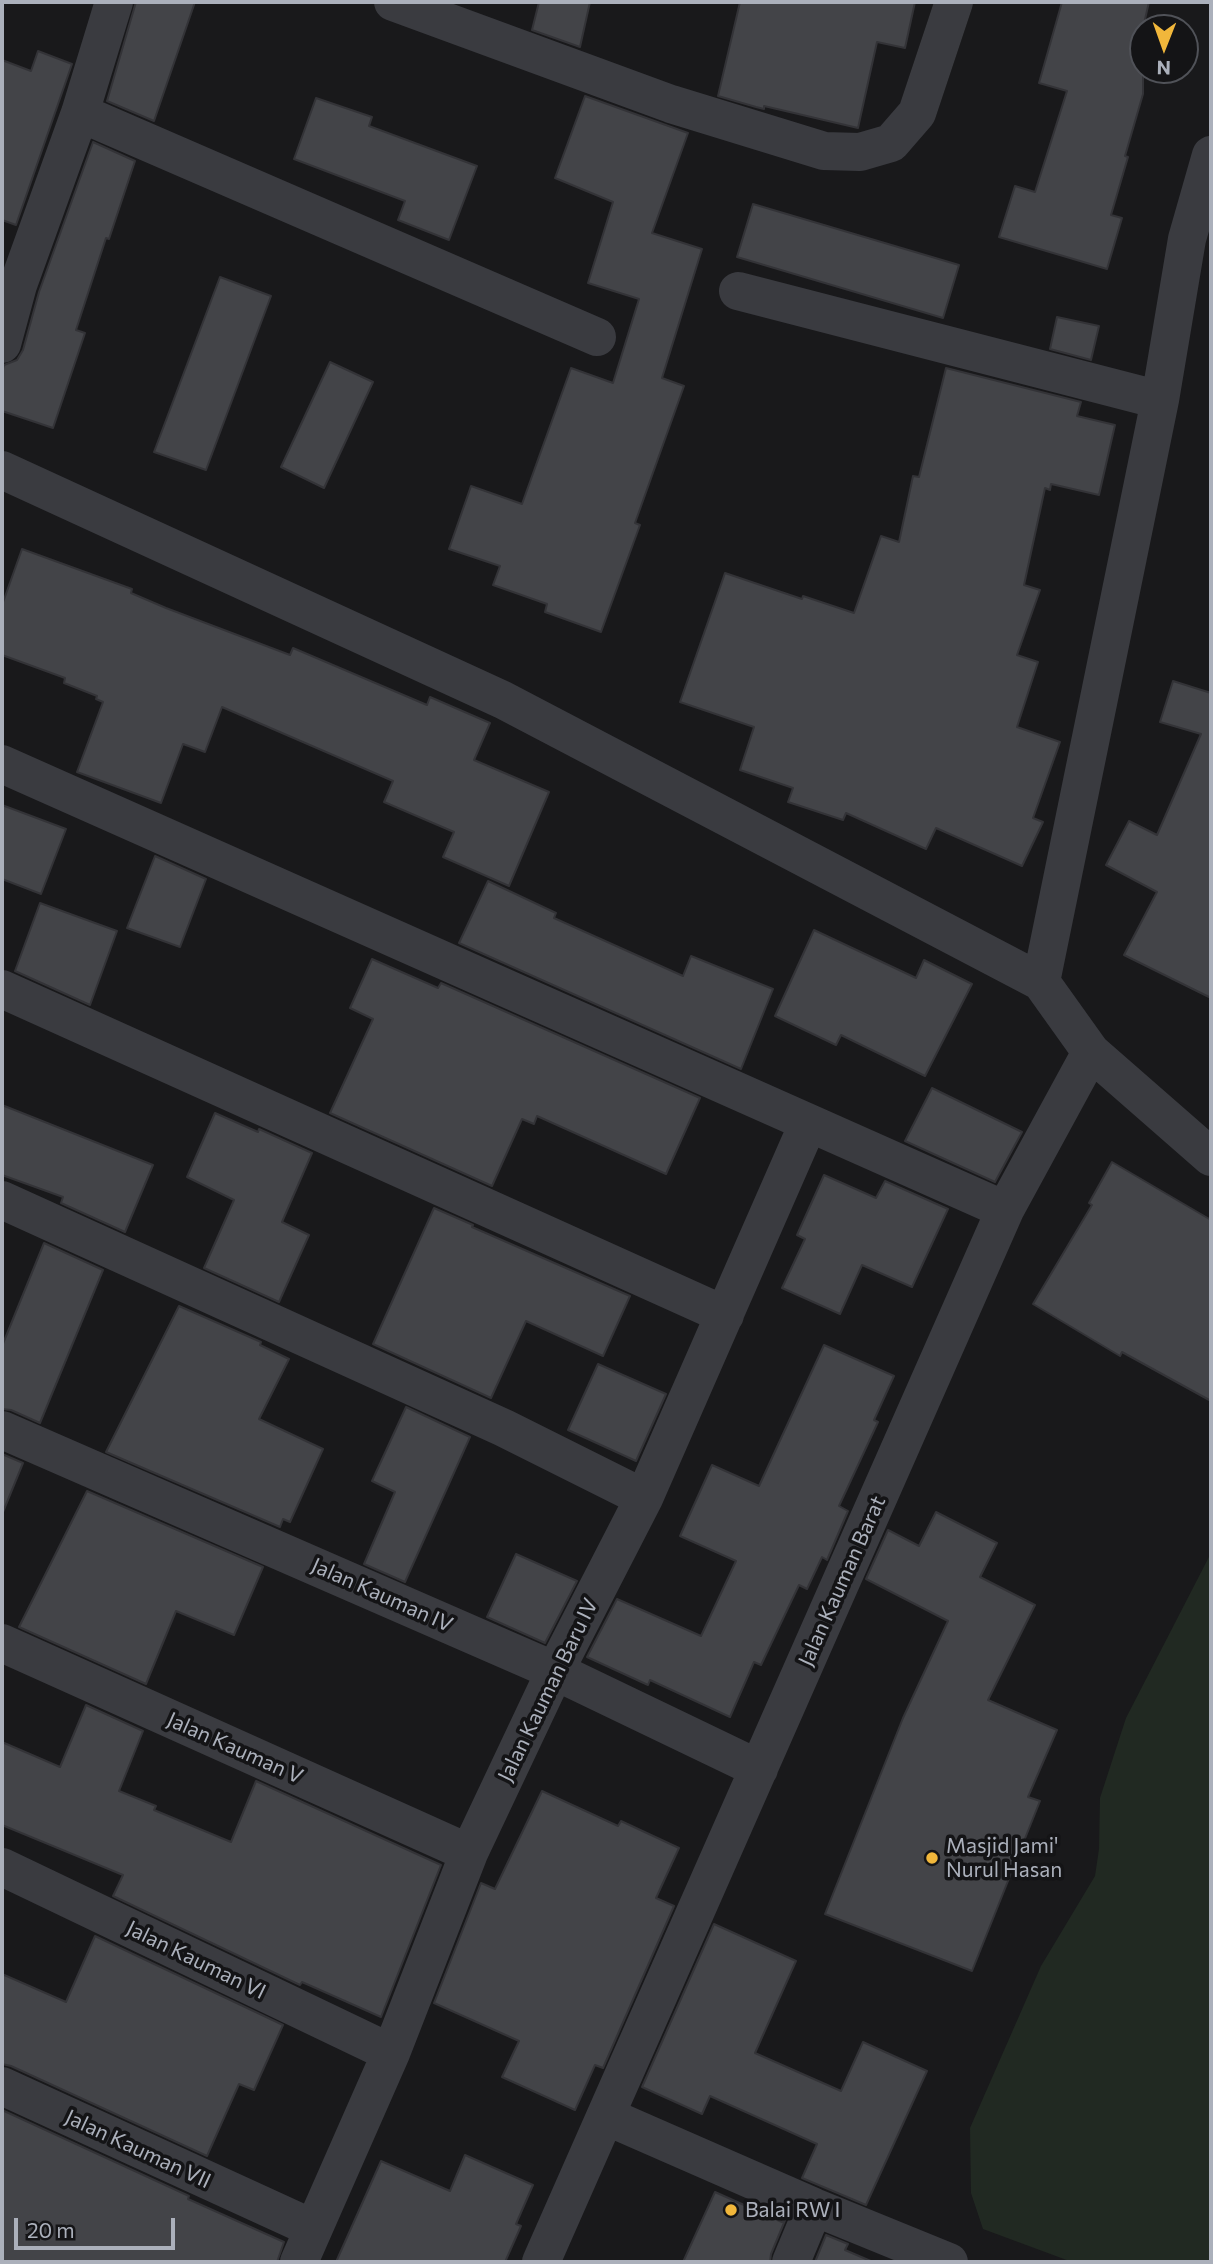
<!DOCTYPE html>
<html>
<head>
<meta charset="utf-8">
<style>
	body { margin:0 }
	#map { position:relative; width:1213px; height:2264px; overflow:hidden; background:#19191b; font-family:Commissioner,sans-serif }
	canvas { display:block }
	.frame { position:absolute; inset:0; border:4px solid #abb0bb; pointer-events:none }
	.north { position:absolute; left:1129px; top:14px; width:70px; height:70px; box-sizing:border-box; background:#141416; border:2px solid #505258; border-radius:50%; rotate:181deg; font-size:19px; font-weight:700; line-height:28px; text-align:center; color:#abb0bb }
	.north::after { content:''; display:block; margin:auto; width:24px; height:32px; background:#f1b73b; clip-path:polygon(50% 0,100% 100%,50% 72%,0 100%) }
	.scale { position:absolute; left:14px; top:2218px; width:161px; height:32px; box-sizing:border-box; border:4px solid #abb0bb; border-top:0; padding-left:9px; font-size:21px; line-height:24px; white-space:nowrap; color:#abb0bb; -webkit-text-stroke:5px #141416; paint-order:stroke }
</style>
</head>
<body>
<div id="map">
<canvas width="1213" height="2264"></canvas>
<div class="frame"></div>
<div class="north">N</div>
<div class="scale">20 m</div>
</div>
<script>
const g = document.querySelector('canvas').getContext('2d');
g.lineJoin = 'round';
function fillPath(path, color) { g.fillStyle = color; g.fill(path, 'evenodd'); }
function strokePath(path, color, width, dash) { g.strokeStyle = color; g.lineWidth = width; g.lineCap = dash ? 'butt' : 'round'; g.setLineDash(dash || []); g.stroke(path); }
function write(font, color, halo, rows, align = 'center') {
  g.font = font + ' Commissioner,sans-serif'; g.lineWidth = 7; g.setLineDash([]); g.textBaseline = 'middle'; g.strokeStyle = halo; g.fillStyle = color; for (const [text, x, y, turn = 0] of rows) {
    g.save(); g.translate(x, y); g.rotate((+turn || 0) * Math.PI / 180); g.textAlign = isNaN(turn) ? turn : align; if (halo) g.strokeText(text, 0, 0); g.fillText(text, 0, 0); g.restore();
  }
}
fillPath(new Path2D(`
	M 1211,1553 L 1211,2262 L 1072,2262 L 983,2229 L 971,2193 L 970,2128 L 1041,1966 L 1095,1876 L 1099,1849 L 1100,1798 L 1126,1718 Z`), '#212922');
const building = new Path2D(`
	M 136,2 L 195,2 L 154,121 L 107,101 Z
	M 539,2 L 590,2 L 580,47 L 532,30 Z
	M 740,2 L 915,2 L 905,48 L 877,42 L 858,128 L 764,106 L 764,109 L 756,107 L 718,96 Z
	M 1062,2 L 1149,2 L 1143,28 L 1143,94 L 1125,156 L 1128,157 L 1111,215 L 1122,218 L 1107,269 L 999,237 L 1015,186 L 1035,192 L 1067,91 L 1039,83 Z
	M 38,51 L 72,64 L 16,225 L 2,220 L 2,60 L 31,71 Z
	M 585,96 L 688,133 L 652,233 L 702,249 L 662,378 L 684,386 L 635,523 L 640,525 L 601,632 L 545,612 L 547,604 L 493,585 L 500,566 L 449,549 L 471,486 L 522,504 L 571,368 L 613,383 L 639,299 L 588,283 L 613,202 L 555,178 Z
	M 316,98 L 372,117 L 369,126 L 477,166 L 449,240 L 398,220 L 405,201 L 294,159 Z
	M 93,142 L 135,161 L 109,239 L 106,238 L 76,330 L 85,333 L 53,428 L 2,411 L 2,372 L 4,365 L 17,360 L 23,350 L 39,292 Z
	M 753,204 L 959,265 L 943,318 L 737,257 Z
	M 220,277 L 271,296 L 206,470 L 154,452 Z
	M 1057,317 L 1099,326 L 1091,360 L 1050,349 Z
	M 330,362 L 373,382 L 324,488 L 281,467 Z
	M 946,368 L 1081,402 L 1077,416 L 1115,425 L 1099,495 L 1051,484 L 1050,490 L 1045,488 L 1024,585 L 1040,590 L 1017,655 L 1038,662 L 1017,727 L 1060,742 L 1033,818 L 1043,822 L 1022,866 L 936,828 L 926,849 L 846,813 L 843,820 L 788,802 L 793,788 L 740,770 L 754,727 L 680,702 L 725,573 L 802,599 L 803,596 L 854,613 L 881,536 L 899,542 L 913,476 L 919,477 Z
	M 22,549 L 132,589 L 131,593 L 166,608 L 290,655 L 293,648 L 427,705 L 430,697 L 490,723 L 474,760 L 549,792 L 509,886 L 443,857 L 454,832 L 384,802 L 393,781 L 222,707 L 205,752 L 183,744 L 161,803 L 77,772 L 103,702 L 96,699 L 97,696 L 64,683 L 65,678 L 2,655 L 2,605 Z
	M 1173,681 L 1211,693 L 1211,998 L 1124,955 L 1157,892 L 1106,865 L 1129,821 L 1157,835 L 1201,734 L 1160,722 Z
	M 2,805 L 66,829 L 41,894 L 2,879 Z
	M 155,856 L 206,879 L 180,947 L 127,928 Z
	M 488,881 L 556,913 L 554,918 L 683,976 L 691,956 L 773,989 L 741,1069 L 459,943 Z
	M 40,903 L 117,931 L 90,1005 L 15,971 Z
	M 814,930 L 916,978 L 924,960 L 972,984 L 925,1076 L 841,1035 L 836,1045 L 775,1016 Z
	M 372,959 L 438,988 L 441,983 L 700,1098 L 666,1174 L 537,1116 L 534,1124 L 522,1119 L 492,1186 L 330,1113 L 373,1019 L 350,1008 Z
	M 932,1088 L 1022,1132 L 995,1182 L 905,1141 Z
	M 2,1105 L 153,1165 L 125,1232 L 61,1203 L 63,1197 L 2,1175 Z
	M 215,1113 L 258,1132 L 259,1129 L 312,1153 L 282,1222 L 309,1235 L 279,1302 L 204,1268 L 234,1200 L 187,1177 Z
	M 1112,1162 L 1211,1220 L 1211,1401 L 1122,1352 L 1120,1356 L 1033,1304 L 1092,1205 L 1089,1203 Z
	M 824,1175 L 876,1198 L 885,1181 L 948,1209 L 912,1287 L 862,1265 L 840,1314 L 782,1288 L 805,1239 L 797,1235 Z
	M 434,1208 L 473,1225 L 472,1227 L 630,1296 L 603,1356 L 526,1321 L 491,1398 L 373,1344 Z
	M 44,1243 L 103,1270 L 40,1423 L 11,1410 L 2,1409 L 2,1346 Z
	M 179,1306 L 261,1342 L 260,1345 L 289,1359 L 259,1419 L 323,1449 L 290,1522 L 283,1519 L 280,1527 L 106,1452 Z
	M 824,1345 L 894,1376 L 874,1420 L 878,1422 L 839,1506 L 848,1511 L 827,1560 L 822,1557 L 807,1589 L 799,1585 L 761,1665 L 754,1662 L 730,1717 L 650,1680 L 648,1685 L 587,1657 L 617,1599 L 701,1636 L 736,1561 L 680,1536 L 712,1465 L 759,1486 Z
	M 598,1364 L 666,1394 L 636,1461 L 568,1430 Z
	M 406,1407 L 470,1437 L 405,1582 L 364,1564 L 395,1492 L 372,1481 Z
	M 2,1454 L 23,1463 L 3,1512 L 2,1512 Z
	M 87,1491 L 263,1567 L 234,1635 L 176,1611 L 146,1684 L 19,1627 Z
	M 936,1512 L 997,1543 L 980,1577 L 1035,1605 L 988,1700 L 1057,1730 L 1028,1797 L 1040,1801 L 972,1971 L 825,1914 L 903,1718 L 948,1621 L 866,1579 L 888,1530 L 919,1546 Z
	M 516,1554 L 577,1581 L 545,1643 L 487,1617 Z
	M 86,1705 L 143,1731 L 119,1791 L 156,1806 L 154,1810 L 231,1842 L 256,1781 L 441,1865 L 381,2017 L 302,1982 L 300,1985 L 113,1896 L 123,1875 L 2,1825 L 2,1742 L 60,1767 Z
	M 542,1791 L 618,1826 L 621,1821 L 679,1848 L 656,1898 L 674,1906 L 603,2068 L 595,2065 L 575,2110 L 502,2077 L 519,2041 L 434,2003 L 481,1883 L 495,1889 Z
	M 714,1924 L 796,1961 L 755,2053 L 841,2091 L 863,2042 L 927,2071 L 866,2205 L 802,2178 L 817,2144 L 710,2096 L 702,2114 L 642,2087 Z
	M 95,1936 L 283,2025 L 254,2090 L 239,2084 L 207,2156 L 11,2066 L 2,2064 L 2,1974 L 66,2002 Z
	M 2,2110 L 189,2196 L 188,2199 L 284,2242 L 277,2262 L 2,2262 Z
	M 465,2155 L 533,2185 L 516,2224 L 521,2226 L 505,2262 L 336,2262 L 381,2161 L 450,2191 Z
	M 715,2192 L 782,2222 L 786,2218 L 771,2254 L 770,2262 L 683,2262 Z
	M 826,2235 L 848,2244 L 845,2250 L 873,2262 L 815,2262 Z`);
fillPath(building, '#434448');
strokePath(building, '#333337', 2);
strokePath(new Path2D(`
	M 393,2 L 671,104 L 824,151 L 860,152 L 891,143 L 917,113 L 954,2
	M 80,113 L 597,337
	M 738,291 L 1160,400
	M 2,344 L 18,285 L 80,113 L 114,2
	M 2,470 L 503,700 L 1041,982 L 1091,1052 L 1211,1157
	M 2,764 L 1005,1210
	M 1041,982 L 1160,400 L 1187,239 L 1211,155
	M 2,989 L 725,1315
	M 2,1200 L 504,1428 L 644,1498
	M 2,1430 L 555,1671 L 759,1769
	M 2,1643 L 469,1853
	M 2,1867 L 391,2053
	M 2,2086 L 312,2228
	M 606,2116 L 814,2207 L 949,2262
	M 299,2262 L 391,2053 L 469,1853 L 555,1671 L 644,1498 L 808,1124
	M 541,2262 L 1005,1210 L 1091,1052
	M 791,2262 L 814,2207`), '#3a3b40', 38);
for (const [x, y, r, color] of [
	[932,1858,7,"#f1b73b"],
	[731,2210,7,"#f1b73b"]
]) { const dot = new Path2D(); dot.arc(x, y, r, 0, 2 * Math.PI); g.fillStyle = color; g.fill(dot); strokePath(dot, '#141416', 2.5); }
write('21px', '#abb0bb', '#141416', [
	["Jalan Kauman Barat",842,1581,-66],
	["Jalan Kauman IV",382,1595,24],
	["Jalan Kauman Baru IV",548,1690,-64],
	["Jalan Kauman V",235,1748,24],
	["Jalan Kauman VI",196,1960,26],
	["Jalan Kauman VII",138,2149,25]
]);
write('21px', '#abb0bb', '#141416', [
	["Masjid Jami'",946,1846],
	["Nurul Hasan",946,1870],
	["Balai RW I",745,2210]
], 'left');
</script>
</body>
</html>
